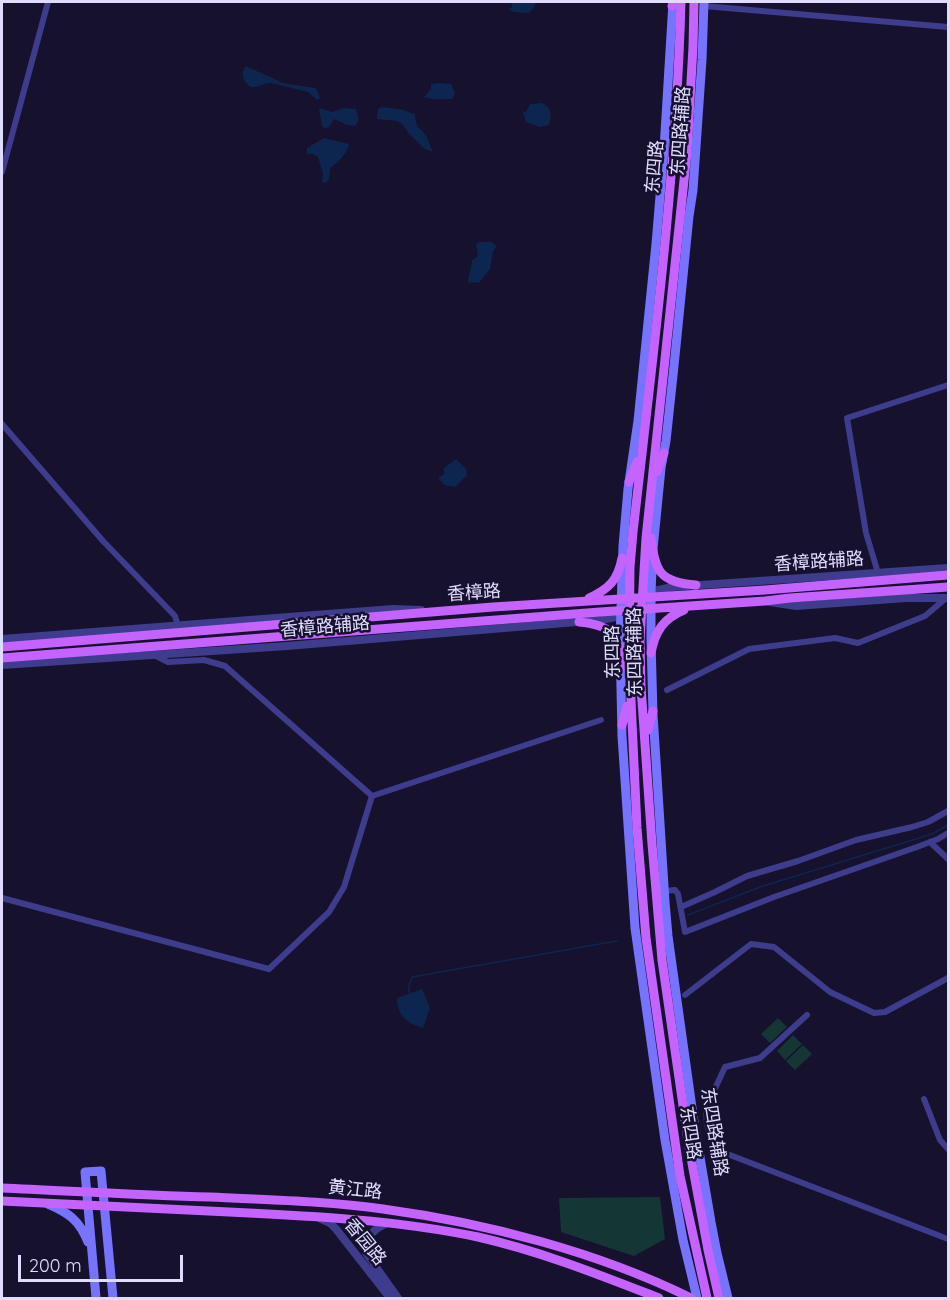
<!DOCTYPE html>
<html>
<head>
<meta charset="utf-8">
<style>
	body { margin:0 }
	#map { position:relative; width:950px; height:1300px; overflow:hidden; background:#16112c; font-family:Quicksand,sans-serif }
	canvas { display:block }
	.frame { position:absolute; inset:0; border:3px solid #e0dcff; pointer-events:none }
	.scale { position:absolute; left:18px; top:1255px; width:165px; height:27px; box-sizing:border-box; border:3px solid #e0dcff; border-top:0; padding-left:8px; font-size:18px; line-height:21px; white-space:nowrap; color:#e0dcff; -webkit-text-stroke:4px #16112c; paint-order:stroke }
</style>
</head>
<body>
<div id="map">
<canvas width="950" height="1300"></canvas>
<div class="frame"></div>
<div class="scale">200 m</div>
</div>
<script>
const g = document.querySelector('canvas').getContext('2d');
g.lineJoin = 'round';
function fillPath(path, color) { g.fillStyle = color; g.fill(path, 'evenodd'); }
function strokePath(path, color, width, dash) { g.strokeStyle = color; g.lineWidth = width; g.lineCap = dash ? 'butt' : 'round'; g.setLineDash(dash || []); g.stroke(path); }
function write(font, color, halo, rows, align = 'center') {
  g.font = font + ' Quicksand,"Noto Sans SC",sans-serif'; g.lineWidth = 5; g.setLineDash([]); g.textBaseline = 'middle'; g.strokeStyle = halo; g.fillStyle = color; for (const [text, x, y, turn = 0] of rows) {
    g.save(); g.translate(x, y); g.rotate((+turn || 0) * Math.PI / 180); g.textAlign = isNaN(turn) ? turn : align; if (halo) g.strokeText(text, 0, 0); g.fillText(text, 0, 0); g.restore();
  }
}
fillPath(new Path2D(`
	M 778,1018 L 787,1027 L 770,1043 L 761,1034 Z
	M 793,1035 L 802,1044 L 785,1060 L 777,1051 Z
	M 803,1045 L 812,1054 L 795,1070 L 786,1061 Z
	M 660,1197 L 665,1239 L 634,1256 L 561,1232 L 559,1198 Z`), '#143635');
fillPath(new Path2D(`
	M 512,2 L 535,2 L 535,6 L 529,13 L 514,12 L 508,9 L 512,7 Z
	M 245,67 L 248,67 L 283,83 L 315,88 L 317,90 L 320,98 L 317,100 L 308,92 L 271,83 C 263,83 259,88 251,87 C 244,83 240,74 245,67 Z
	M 440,83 L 451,84 L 455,93 L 452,99 L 433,99 L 424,97 L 431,89 L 431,84 Z
	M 542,103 C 552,109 552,114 549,125 L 539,127 L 526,122 L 523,112 L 526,112 L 530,104 Z
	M 382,107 L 400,109 L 415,114 C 416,130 420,126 427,137 C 429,142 431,148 433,152 L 425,149 L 409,134 L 402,124 L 397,121 L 377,119 L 378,109 Z
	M 319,108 L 332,112 L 344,108 L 356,109 C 358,115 360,121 355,126 L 347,125 L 334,119 L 330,126 L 325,129 L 322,126 Z
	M 324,138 L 349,144 C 347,154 338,162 330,168 L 329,179 L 326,183 L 322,182 L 323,173 L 318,157 L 313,154 L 307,154 L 307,148 Z
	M 480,242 L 491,242 L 497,246 L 493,251 L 490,269 L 479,283 L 473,282 L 468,283 C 468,274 472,268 472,260 L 476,258 L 478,254 L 476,244 Z
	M 456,459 L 466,469 L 467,475 L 455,487 L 445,485 L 438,478 L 444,474 L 444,468 Z
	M 422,989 L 430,1008 L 423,1028 C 407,1023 397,1016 397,998 Z`), '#0d2650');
strokePath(new Path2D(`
	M 688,915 L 760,887 L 932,834 L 948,825
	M 409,993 L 409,986 L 412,977 L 617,941`), '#0d2650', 1.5);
strokePath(new Path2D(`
	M 704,6 L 948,27
	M 2,172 L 48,2
	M 2,424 L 103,541 L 175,616 L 178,626
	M 878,573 L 866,533 L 847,418 L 948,385
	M 154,655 L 168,662 L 204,660 L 225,666 L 372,796
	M 667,690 L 749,649 L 835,638 L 858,643 L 925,616 L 945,599
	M 372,796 L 601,720
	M 930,842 L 948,859
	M 664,891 L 675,890 L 678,894 L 685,932 L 774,897 L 917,847 L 938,839 L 948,833
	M 2,898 L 269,969 L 329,912 L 344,887 L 372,796
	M 681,907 L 715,892 L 747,876 L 798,861 L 856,840 L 912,827 L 928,822 L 948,811
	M 685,995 L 751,944 L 774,947 L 830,992 L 874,1013 L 885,1012 L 948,978
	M 807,1015 L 760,1058 L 725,1067 L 706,1108 L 707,1125 L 717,1150 L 948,1239
	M 924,1099 L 940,1140 L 948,1149`), '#3e3c8c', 6);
strokePath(new Path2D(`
	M 645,593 L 672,587 L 948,568
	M 770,602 L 796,606 L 906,598 L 948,598
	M 2,639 L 393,609 L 421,610
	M 2,665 L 287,646 L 601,620 L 625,615
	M 319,1218 L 330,1223 L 336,1229 L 390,1298
	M 388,1223 C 374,1228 365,1237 366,1253 L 398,1298`), '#3e3c8c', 8);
strokePath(new Path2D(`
	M 673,2 L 664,149 L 656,244 L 638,421 L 628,489 L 623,546 L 620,641 L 622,736 L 635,928 L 665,1140 L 683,1240 L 697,1298
	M 704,2 L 702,60 L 693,190 L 689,216 L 674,366 L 666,441 L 661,468 L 653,549 L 651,592 L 651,641 L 653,714 L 665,902 L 668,936 L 694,1122 L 711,1222 L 717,1253 L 728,1298
	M 48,1204 C 69,1213 79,1220 88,1242
	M 96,1298 L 85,1172 L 101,1171 L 113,1298`), '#7673ff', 9);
strokePath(new Path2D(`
	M 681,2 C 676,179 653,355 633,532 L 630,567 L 629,658 L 637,828 L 646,938 L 680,1176 L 707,1298
	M 694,2 L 693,47 L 687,152 L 646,538 L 642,604 L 640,642 L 641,687 L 652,844 L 662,960 L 689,1147 L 708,1250 L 719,1298
	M 672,6 L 674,2
	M 657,472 L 664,453
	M 629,482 L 637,462
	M 651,538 C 655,572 660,582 696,585
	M 589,598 C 609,589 618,580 622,558
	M 579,622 C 615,625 616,637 626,667
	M 2,647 L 493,607 L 765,590 L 948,575
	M 651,653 C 655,631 664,618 684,610
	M 2,658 L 600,612 L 765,601 L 790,598 L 948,587
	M 622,725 L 627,706
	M 648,730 L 653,711
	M 2,1188 C 71,1191 141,1195 210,1197 C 268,1200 326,1201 383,1209 C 486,1223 598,1252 691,1298
	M 2,1201 C 77,1205 153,1208 229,1212 C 313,1216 396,1220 478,1237 C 540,1251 600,1275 659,1298`), '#c463ff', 9);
write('18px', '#e0dcff', '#16112c', [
	["东四路辅路",681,131,-86],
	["东四路",655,167,-85],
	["香樟路辅路",819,562,-4],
	["香樟路",474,593,-4],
	["香樟路辅路",325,627,-5],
	["东四路",613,652,-91],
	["东四路辅路",635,652,-91],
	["东四路辅路",714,1132,81],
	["东四路",690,1133,81],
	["黄江路",355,1190,6],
	["香园路",365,1242,51]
]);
</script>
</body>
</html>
